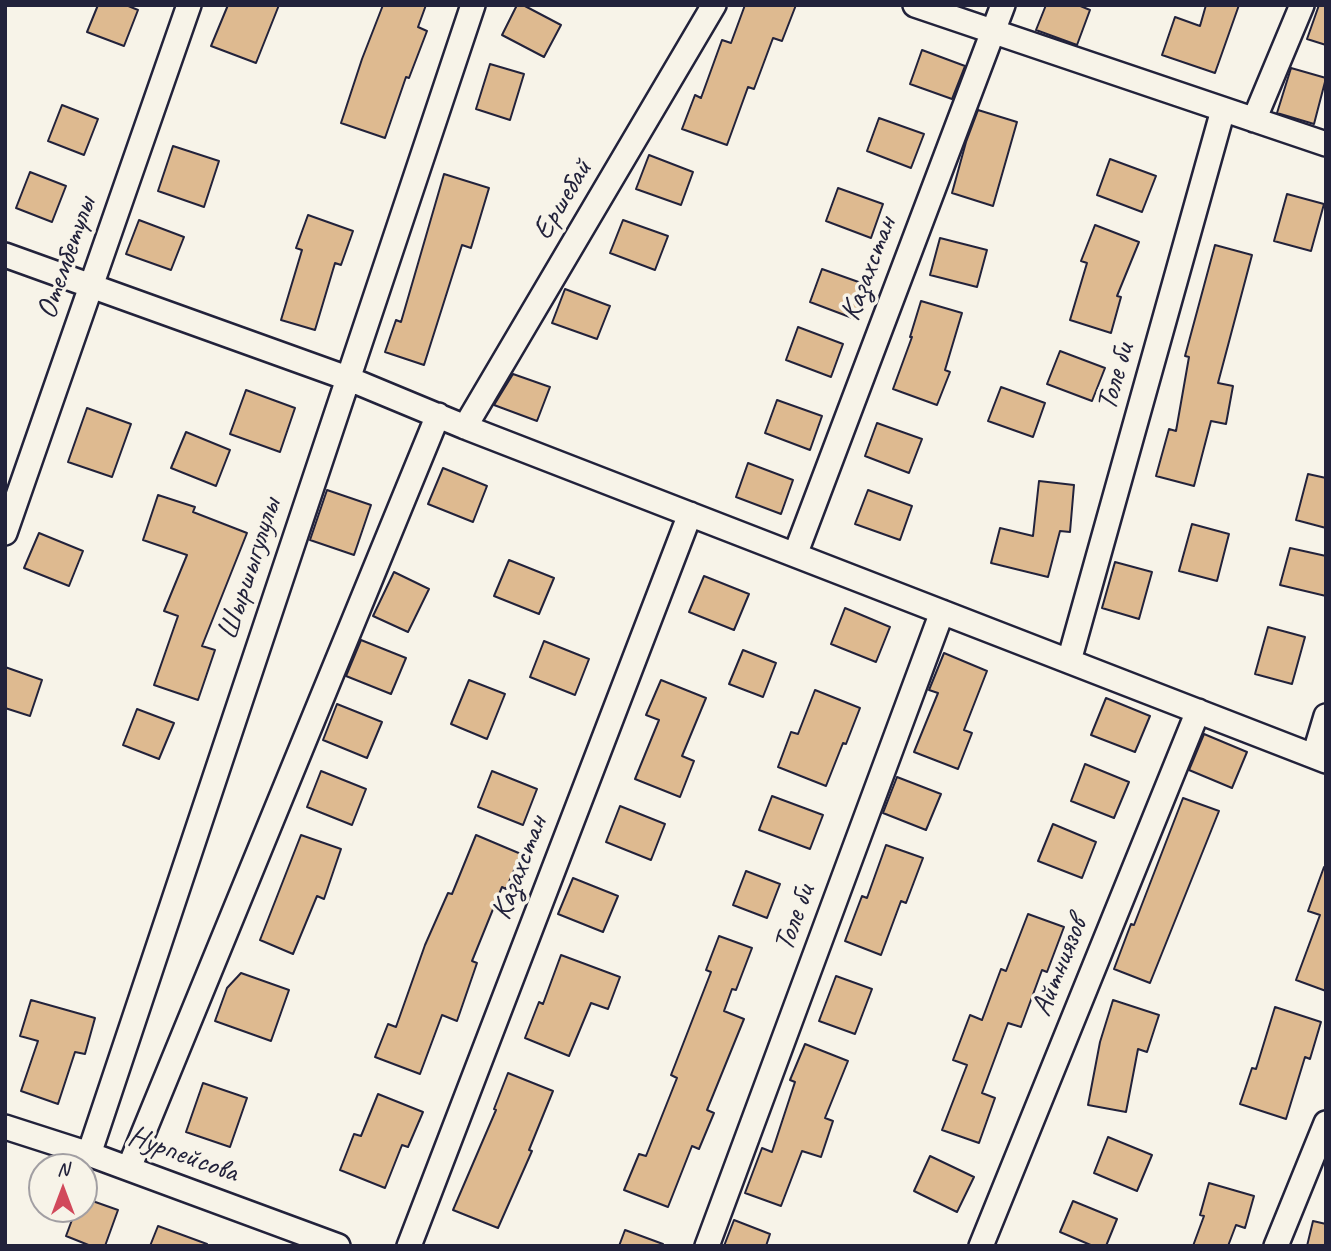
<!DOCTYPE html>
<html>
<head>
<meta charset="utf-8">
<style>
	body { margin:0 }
	#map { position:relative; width:1331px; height:1251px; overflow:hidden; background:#f7f3e8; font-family:Caveat,sans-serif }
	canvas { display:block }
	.frame { position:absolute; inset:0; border:7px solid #22223b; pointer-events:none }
	.north { position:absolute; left:28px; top:1153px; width:70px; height:70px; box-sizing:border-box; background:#f7f3e8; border:2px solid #a29fa3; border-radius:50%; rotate:0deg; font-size:19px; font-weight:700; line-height:28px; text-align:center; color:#22223b }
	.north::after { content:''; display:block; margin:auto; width:24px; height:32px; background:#d1495b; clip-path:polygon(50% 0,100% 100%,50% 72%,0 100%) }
</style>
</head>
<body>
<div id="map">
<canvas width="1331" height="1251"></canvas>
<div class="frame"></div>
<div class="north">N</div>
</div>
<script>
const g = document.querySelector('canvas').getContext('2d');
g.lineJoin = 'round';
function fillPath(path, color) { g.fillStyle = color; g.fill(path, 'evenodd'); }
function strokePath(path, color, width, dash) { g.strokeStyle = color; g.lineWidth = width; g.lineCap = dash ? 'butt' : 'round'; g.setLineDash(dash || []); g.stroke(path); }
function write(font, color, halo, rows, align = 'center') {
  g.font = font + ' Caveat,sans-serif'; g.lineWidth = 7; g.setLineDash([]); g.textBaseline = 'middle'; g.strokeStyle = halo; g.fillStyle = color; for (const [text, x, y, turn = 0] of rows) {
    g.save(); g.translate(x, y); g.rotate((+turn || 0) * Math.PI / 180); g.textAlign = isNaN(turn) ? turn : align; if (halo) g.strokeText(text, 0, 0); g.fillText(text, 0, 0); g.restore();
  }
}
const building = new Path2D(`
	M 98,5 L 126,5 L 138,10 L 124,46 L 87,32 Z
	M 228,5 L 279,5 L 256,63 L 211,46 Z
	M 383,5 L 426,5 L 418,27 L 427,31 L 409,78 L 406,77 L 385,138 L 341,123 L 362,59 Z
	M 517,5 L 523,5 L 561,25 L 544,57 L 502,35 Z
	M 745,5 L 796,5 L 782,41 L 773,38 L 754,89 L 748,87 L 727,145 L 682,129 L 695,95 L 701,98 L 722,40 L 731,43 Z
	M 1046,5 L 1078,5 L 1090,10 L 1077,45 L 1036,30 Z
	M 1206,5 L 1239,5 L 1215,73 L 1162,55 L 1175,17 L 1200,26 Z
	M 1319,5 L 1326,5 L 1326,45 L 1307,39 Z
	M 922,50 L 965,66 L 952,99 L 910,84 Z
	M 490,64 L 524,74 L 510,120 L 476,109 Z
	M 1291,68 L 1326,78 L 1314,124 L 1277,113 Z
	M 62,105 L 98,119 L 84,155 L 48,141 Z
	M 978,110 L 1017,122 L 993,206 L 952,193 L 966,142 Z
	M 879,118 L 924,134 L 911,168 L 867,151 Z
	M 173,146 L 219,161 L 204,207 L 158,191 Z
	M 649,155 L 693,172 L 681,205 L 636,189 Z
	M 1110,159 L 1156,176 L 1142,212 L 1097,195 Z
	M 30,172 L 66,186 L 52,222 L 16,208 Z
	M 444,174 L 489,188 L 471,248 L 462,245 L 424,365 L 385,352 L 396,320 L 401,322 Z
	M 838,188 L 883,204 L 871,238 L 826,221 Z
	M 1287,194 L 1324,204 L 1311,251 L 1274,241 Z
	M 308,215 L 353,231 L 341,265 L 335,263 L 315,330 L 281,320 L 302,250 L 296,248 Z
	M 139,220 L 184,237 L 171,270 L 126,254 Z
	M 623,220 L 668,236 L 655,270 L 610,253 Z
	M 1095,225 L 1139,242 L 1117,296 L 1121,297 L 1111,333 L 1070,320 L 1087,263 L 1081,261 Z
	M 940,238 L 987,250 L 977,287 L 930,275 Z
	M 1215,245 L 1252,255 L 1218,383 L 1233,386 L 1226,424 L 1211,421 L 1194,486 L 1156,476 L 1169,429 L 1176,431 L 1189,357 L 1185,356 Z
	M 822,269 L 867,285 L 855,319 L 810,302 Z
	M 565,289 L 610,306 L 597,339 L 552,323 Z
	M 921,301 L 962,313 L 945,370 L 950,372 L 937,405 L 893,389 L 912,337 L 910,337 Z
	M 798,327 L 843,344 L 831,377 L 786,360 Z
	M 1060,351 L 1105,368 L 1092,401 L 1047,384 Z
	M 513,374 L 550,387 L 537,421 L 494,405 Z
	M 1001,387 L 1045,403 L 1033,437 L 988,421 Z
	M 246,390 L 295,408 L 280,452 L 230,434 Z
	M 777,400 L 822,416 L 810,450 L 765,433 Z
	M 87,408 L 131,424 L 112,477 L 68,462 Z
	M 877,423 L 922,439 L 909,473 L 865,456 Z
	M 186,432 L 230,450 L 216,486 L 171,468 Z
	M 748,463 L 793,480 L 781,514 L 736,497 Z
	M 443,468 L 487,486 L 473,522 L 428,504 Z
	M 1308,474 L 1326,478 L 1326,528 L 1296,520 Z
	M 1039,481 L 1074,485 L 1070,532 L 1060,531 L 1048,577 L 991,563 L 1000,528 L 1033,536 Z
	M 327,490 L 371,505 L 354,555 L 310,540 Z
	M 868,490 L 912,506 L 900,540 L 855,524 Z
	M 158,495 L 195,507 L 193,512 L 247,533 L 202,646 L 215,650 L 198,700 L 154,685 L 178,616 L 164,611 L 187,555 L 143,540 Z
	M 1192,524 L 1229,534 L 1217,581 L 1179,571 Z
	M 39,533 L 83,551 L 69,586 L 24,568 Z
	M 1290,548 L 1326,556 L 1326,596 L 1280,585 Z
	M 509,560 L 554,578 L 539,614 L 494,596 Z
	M 1115,562 L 1152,572 L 1139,619 L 1102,608 Z
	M 394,572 L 429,589 L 408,632 L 373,616 Z
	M 704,576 L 749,594 L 734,630 L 689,612 Z
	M 845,608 L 890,627 L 876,662 L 831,644 Z
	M 1268,627 L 1305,637 L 1292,684 L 1255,674 Z
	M 361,640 L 406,658 L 391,694 L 346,676 Z
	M 544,641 L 589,659 L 575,695 L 530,677 Z
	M 743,650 L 776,663 L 763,697 L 729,684 Z
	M 944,653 L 987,671 L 964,730 L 972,733 L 958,769 L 914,752 L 938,693 L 929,690 Z
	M 5,667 L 42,680 L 30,716 L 5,708 Z
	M 469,680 L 505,694 L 487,739 L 451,724 Z
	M 661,680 L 706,698 L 682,756 L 694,761 L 680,797 L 635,779 L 659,720 L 646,715 Z
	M 815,690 L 860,708 L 846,744 L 843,743 L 826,786 L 778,767 L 791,732 L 798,734 Z
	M 1106,698 L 1150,716 L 1135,752 L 1091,735 Z
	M 337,704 L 382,722 L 367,758 L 323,740 Z
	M 137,709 L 174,723 L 159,759 L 123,745 Z
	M 1204,734 L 1247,752 L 1232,788 L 1189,770 Z
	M 1085,764 L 1129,782 L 1114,818 L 1071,801 Z
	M 321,771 L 366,789 L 352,825 L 307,807 Z
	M 492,771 L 537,789 L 523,825 L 478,807 Z
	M 897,777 L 941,794 L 926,830 L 883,813 Z
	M 772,796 L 823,815 L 810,849 L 759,830 Z
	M 1183,798 L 1219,811 L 1150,983 L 1114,969 L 1131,924 L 1134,925 Z
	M 620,806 L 665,824 L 651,860 L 606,842 Z
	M 1053,824 L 1096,842 L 1082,878 L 1038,861 Z
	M 301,835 L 341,849 L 324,899 L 317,896 L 293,954 L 260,940 Z
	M 476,835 L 521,854 L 506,889 L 502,887 L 472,961 L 477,963 L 457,1021 L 442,1015 L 420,1074 L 375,1057 L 388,1024 L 396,1027 L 425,945 L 448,893 L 452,894 Z
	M 886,845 L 923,858 L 906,903 L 901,901 L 881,955 L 845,941 L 862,896 L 867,898 Z
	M 1324,867 L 1326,867 L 1326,991 L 1296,980 L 1320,915 L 1308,911 Z
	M 746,871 L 780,884 L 767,918 L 733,905 Z
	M 573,878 L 618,896 L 603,932 L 558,914 Z
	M 1028,914 L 1064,927 L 1047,972 L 1042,970 L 1021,1027 L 1008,1023 L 982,1093 L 995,1098 L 979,1143 L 942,1130 L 967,1065 L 953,1060 L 970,1015 L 982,1020 L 1001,969 L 1006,971 Z
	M 719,936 L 752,948 L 736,990 L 732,989 L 724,1011 L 744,1019 L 707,1110 L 714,1113 L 699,1149 L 692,1146 L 668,1207 L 624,1190 L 639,1154 L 646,1156 L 677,1078 L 671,1075 L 711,972 L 706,970 Z
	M 561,955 L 620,977 L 608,1009 L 591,1003 L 569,1056 L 525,1038 L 539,1002 L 543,1004 Z
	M 241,973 L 289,990 L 271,1041 L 215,1021 L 227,988 Z
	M 836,976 L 872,989 L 855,1034 L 819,1021 Z
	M 31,1000 L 95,1018 L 85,1054 L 75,1052 L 58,1104 L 21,1091 L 38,1041 L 20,1036 Z
	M 1113,1000 L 1159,1015 L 1147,1052 L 1138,1049 L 1126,1112 L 1088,1105 L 1100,1042 Z
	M 1275,1007 L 1321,1022 L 1310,1059 L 1305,1057 L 1286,1119 L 1240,1104 L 1252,1068 L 1256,1069 Z
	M 805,1044 L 848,1061 L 825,1118 L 833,1121 L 821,1157 L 802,1151 L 781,1206 L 745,1193 L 762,1148 L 772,1152 L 795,1082 L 790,1080 Z
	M 508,1073 L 553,1091 L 529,1150 L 532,1151 L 498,1228 L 453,1210 L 496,1110 L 494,1109 Z
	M 203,1083 L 247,1098 L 230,1147 L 186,1132 Z
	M 378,1094 L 423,1112 L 408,1147 L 402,1145 L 385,1188 L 340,1170 L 354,1134 L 361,1136 Z
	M 1108,1137 L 1152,1155 L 1137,1191 L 1094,1173 Z
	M 930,1156 L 974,1177 L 957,1212 L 914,1191 Z
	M 1209,1183 L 1254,1196 L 1245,1228 L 1236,1225 L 1228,1246 L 1193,1246 L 1204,1216 L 1200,1215 Z
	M 84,1198 L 118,1210 L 105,1246 L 91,1246 L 66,1236 L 76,1209 L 84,1209 Z
	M 1073,1201 L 1117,1219 L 1106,1246 L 1093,1246 L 1060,1232 Z
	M 734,1220 L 770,1234 L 766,1246 L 724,1246 Z
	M 1313,1221 L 1326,1224 L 1326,1246 L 1307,1246 Z
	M 158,1226 L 207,1244 L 207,1246 L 150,1246 Z
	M 625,1230 L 663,1244 L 662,1246 L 619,1246 Z`);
fillPath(building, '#deba90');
strokePath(building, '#22223b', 2);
const minor = new Path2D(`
	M 915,5 L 1326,144
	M 1254,120 L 1302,5
	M 5,255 L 347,378 L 465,427 L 1326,761
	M 465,427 L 714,5
	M 5,533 L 189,5
	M 795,555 L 1003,5
	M 1069,661 L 1223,110
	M 1314,756 L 1326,716
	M 5,1127 L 89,1154 L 338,1246
	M 89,1154 L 473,5
	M 129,1168 L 438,415
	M 409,1246 L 690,514
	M 707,1246 L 942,612
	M 981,1246 L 1198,711
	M 1276,1246 L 1326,1123`);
strokePath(minor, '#22223b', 28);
strokePath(minor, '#f7f3e8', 23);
write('30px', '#22223b', '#f7f3e8', [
	["Ершебай",563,200,-59],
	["Отембетулы",67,258,-71],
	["Казахстан",869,269,-69],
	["Толе би",1116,377,-74],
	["Шыршыгулулы",250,569,-72],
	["Казахстан",520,868,-69],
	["Толе би",795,918,-70],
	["Айтниязов",1060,967,-68],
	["Нурпейсова",183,1155,20]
]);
</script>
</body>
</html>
